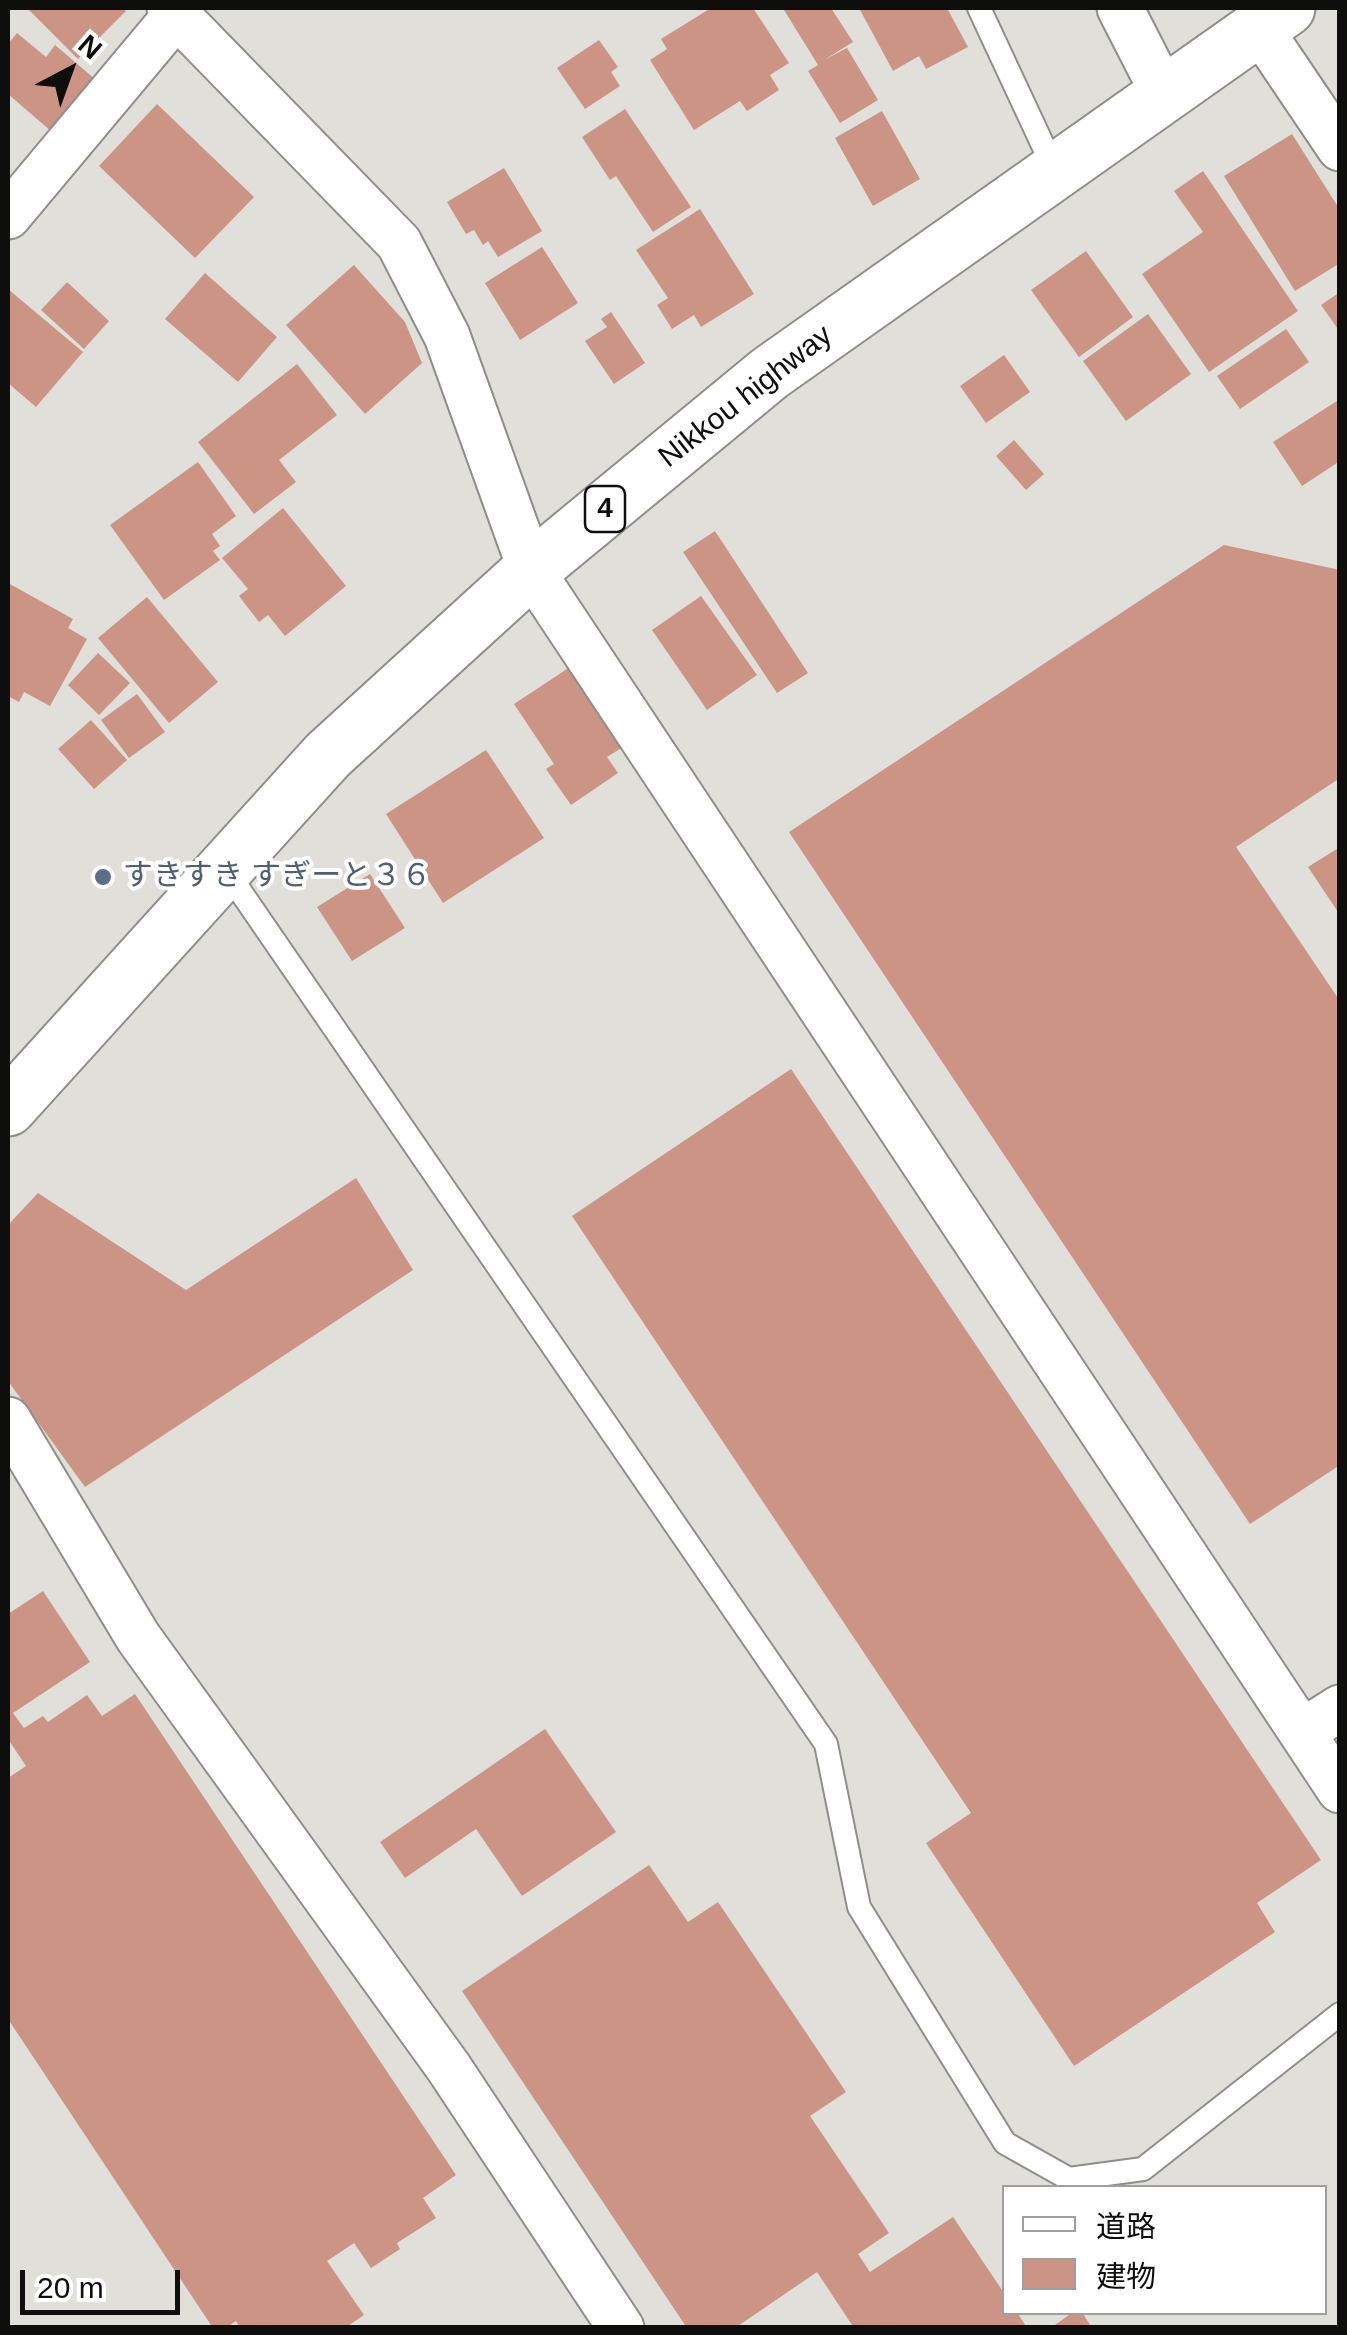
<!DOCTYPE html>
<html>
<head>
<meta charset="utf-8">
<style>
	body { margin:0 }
	#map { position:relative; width:1347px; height:2335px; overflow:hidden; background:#e0dfda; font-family:Helvetica,"Noto Sans JP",sans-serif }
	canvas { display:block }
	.frame { position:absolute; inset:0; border:10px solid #0e0e0c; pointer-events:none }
	.legend { position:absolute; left:1002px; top:2185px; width:325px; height:130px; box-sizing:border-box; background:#fff; border:2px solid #9f9f9e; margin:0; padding:12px 18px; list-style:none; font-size:30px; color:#0e0e0c }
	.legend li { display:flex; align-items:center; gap:20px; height:50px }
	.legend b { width:50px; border:2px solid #9f9f9e }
	.north { position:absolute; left:20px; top:20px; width:100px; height:100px; -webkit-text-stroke:8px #fff; paint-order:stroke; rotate:41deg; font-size:28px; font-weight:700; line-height:40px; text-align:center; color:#0e0e0c }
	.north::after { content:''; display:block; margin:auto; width:35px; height:45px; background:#0e0e0c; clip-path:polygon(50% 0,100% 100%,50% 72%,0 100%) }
	.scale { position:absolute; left:20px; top:2270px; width:160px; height:45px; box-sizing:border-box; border:5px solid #0e0e0c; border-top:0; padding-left:12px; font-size:30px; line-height:35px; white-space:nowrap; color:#0e0e0c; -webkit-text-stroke:8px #fff; paint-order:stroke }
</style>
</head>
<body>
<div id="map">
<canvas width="1347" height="2335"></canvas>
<div class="frame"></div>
<ul class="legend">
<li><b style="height:12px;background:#fff"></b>道路</li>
<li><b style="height:28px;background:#cb9485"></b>建物</li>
</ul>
<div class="north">N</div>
<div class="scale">20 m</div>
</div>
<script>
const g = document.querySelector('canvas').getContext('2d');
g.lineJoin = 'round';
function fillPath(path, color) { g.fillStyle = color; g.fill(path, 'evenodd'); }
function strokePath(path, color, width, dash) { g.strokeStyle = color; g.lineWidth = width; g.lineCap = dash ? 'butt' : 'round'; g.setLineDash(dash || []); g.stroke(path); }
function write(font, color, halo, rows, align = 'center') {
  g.font = font + ' Helvetica,"Noto Sans JP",sans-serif'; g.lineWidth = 8; g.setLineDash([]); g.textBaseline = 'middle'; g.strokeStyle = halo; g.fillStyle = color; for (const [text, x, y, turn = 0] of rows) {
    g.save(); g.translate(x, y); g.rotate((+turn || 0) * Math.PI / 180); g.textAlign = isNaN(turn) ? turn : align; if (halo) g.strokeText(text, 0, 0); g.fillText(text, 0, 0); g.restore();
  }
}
fillPath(new Path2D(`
	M 27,8 L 122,8 L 126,11 L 78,59 Z
	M 711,8 L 753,8 L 789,63 L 770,75 L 779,90 L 747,111 L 740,101 L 694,130 L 650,60 L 667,49 L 661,39 Z
	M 787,8 L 831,8 L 853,42 L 824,60 L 847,48 L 878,100 L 840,123 L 808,71 L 818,65 L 784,10 Z
	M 859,8 L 947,8 L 968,47 L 926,69 L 919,56 L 893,71 Z
	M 17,33 L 46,57 L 55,45 L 96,80 L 52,132 L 8,94 L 8,44 Z
	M 599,40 L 618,67 L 611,72 L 620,86 L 585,109 L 557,68 Z
	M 157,104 L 254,197 L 195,258 L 99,166 Z
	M 625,109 L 691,207 L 653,232 L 616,176 L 610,180 L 582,137 Z
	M 882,111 L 920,179 L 873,206 L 835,138 Z
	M 1292,134 L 1340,210 L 1340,263 L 1295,291 L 1224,176 Z
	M 504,168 L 542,231 L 498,257 L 488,241 L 483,245 L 474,230 L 466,234 L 447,202 Z
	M 1203,171 L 1298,311 L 1209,372 L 1142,274 L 1203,232 L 1174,191 Z
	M 700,209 L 754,294 L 701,327 L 694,315 L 672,329 L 657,305 L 668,298 L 636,250 Z
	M 542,247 L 578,303 L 520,340 L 485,283 Z
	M 1086,251 L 1133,317 L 1079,357 L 1031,290 Z
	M 354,265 L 405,322 L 422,363 L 365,414 L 286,325 Z
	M 205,273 L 277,337 L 238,382 L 165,319 Z
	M 67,282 L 109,321 L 84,349 L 41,310 Z
	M 8,289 L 83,352 L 36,407 L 8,383 Z
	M 1340,292 L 1340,332 L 1321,305 Z
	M 611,312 L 645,363 L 614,384 L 585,341 L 607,327 L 601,319 Z
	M 1148,314 L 1191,374 L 1126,421 L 1083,361 Z
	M 1286,329 L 1309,362 L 1240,409 L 1217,376 Z
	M 1004,355 L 1030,392 L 986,423 L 960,386 Z
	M 297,364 L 337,415 L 279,460 L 296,482 L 254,514 L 198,442 Z
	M 1340,399 L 1340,461 L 1302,486 L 1273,442 Z
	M 1014,440 L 1044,474 L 1026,490 L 996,456 Z
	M 198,462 L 236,516 L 212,534 L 220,546 L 213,551 L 220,560 L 164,600 L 110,525 Z
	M 283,508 L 346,586 L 285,636 L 268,615 L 259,622 L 239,596 L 248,589 L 222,558 Z
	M 715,531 L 808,673 L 777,693 L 683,552 Z
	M 1224,545 L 1340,570 L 1340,778 L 1236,847 L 1340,1001 L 1340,1465 L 1250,1524 L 789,832 Z
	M 8,583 L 73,619 L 68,628 L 87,639 L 50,706 L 24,692 L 19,702 L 8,696 Z
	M 701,596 L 757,675 L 707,710 L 652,630 Z
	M 147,597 L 218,682 L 169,723 L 98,638 Z
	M 98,653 L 130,683 L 99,715 L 68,685 Z
	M 570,667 L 623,747 L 607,757 L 618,773 L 571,805 L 546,769 L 554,764 L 514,704 Z
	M 137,694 L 165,732 L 129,758 L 101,720 Z
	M 91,720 L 127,760 L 94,789 L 58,749 Z
	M 486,750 L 544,838 L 443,903 L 386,814 Z
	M 1340,847 L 1340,915 L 1308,867 Z
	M 370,874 L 405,928 L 352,961 L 317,907 Z
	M 791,1069 L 1321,1860 L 1257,1903 L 1275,1932 L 1074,2066 L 926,1843 L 971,1813 L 572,1216 Z
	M 356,1178 L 413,1270 L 85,1487 L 8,1381 L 8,1225 L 38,1193 L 186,1290 Z
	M 43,1591 L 90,1662 L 13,1713 L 24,1728 L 43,1716 L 48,1722 L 87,1695 L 102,1716 L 135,1694 L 456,2175 L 423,2198 L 436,2218 L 397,2243 L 400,2249 L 371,2268 L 354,2243 L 327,2261 L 364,2315 L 345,2328 L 240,2328 L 236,2321 L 226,2328 L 213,2328 L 8,2019 L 8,1778 L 26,1766 L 8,1739 L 8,1614 Z
	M 545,1729 L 616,1832 L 522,1896 L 476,1829 L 405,1878 L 380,1842 Z
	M 649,1865 L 688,1922 L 718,1902 L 846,2092 L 810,2116 L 889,2233 L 858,2254 L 870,2272 L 953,2217 L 1004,2293 L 1004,2312 L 1017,2312 L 1027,2328 L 854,2328 L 817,2272 L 735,2328 L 687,2328 L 462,1991 Z
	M 1073,2312 L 1082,2312 L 1092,2328 L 1051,2328 Z`), '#cb9485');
const service = new Path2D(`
	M 979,8 L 1055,171
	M 225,869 L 826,1744 L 859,1907 L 1005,2143 L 1069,2179 L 1143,2169 L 1340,2014`);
const minor = new Path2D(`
	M 170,8 L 399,243 L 447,336 L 531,570 L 1340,1790
	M 1120,8 L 1164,94
	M 1259,28 L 1340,148
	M 8,216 L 177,14 L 175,8
	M 8,1420 L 138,1637 L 449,2068 L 621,2328
	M 1302,1732 L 1340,1708`);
const trunk = new Path2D(`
	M 8,1108 L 328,755 L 531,570 L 770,373 L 1287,8`);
strokePath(service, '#8e8d88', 26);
strokePath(minor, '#8e8d88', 49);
strokePath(trunk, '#8e8d88', 59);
strokePath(service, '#fff', 22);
strokePath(minor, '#fff', 45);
strokePath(trunk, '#fff', 55);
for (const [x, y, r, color] of [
	[103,877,10,"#5c6f8a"]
]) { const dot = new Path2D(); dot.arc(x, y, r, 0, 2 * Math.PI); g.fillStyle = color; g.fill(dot); strokePath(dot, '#fff', 4); }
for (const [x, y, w] of [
	[605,509,40]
]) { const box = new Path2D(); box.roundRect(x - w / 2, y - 23, w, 46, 8); g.fillStyle = '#fff'; g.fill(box); strokePath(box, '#0e0e0c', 2.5); }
write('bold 28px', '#0e0e0c', null, [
	["4",605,509]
]);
write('30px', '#0e0e0c', '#fff', [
	["Nikkou highway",746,397,-38]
]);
write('30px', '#4e5e75', '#fff', [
	["すきすき すぎーと３６",123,877]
], 'left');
</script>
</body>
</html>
